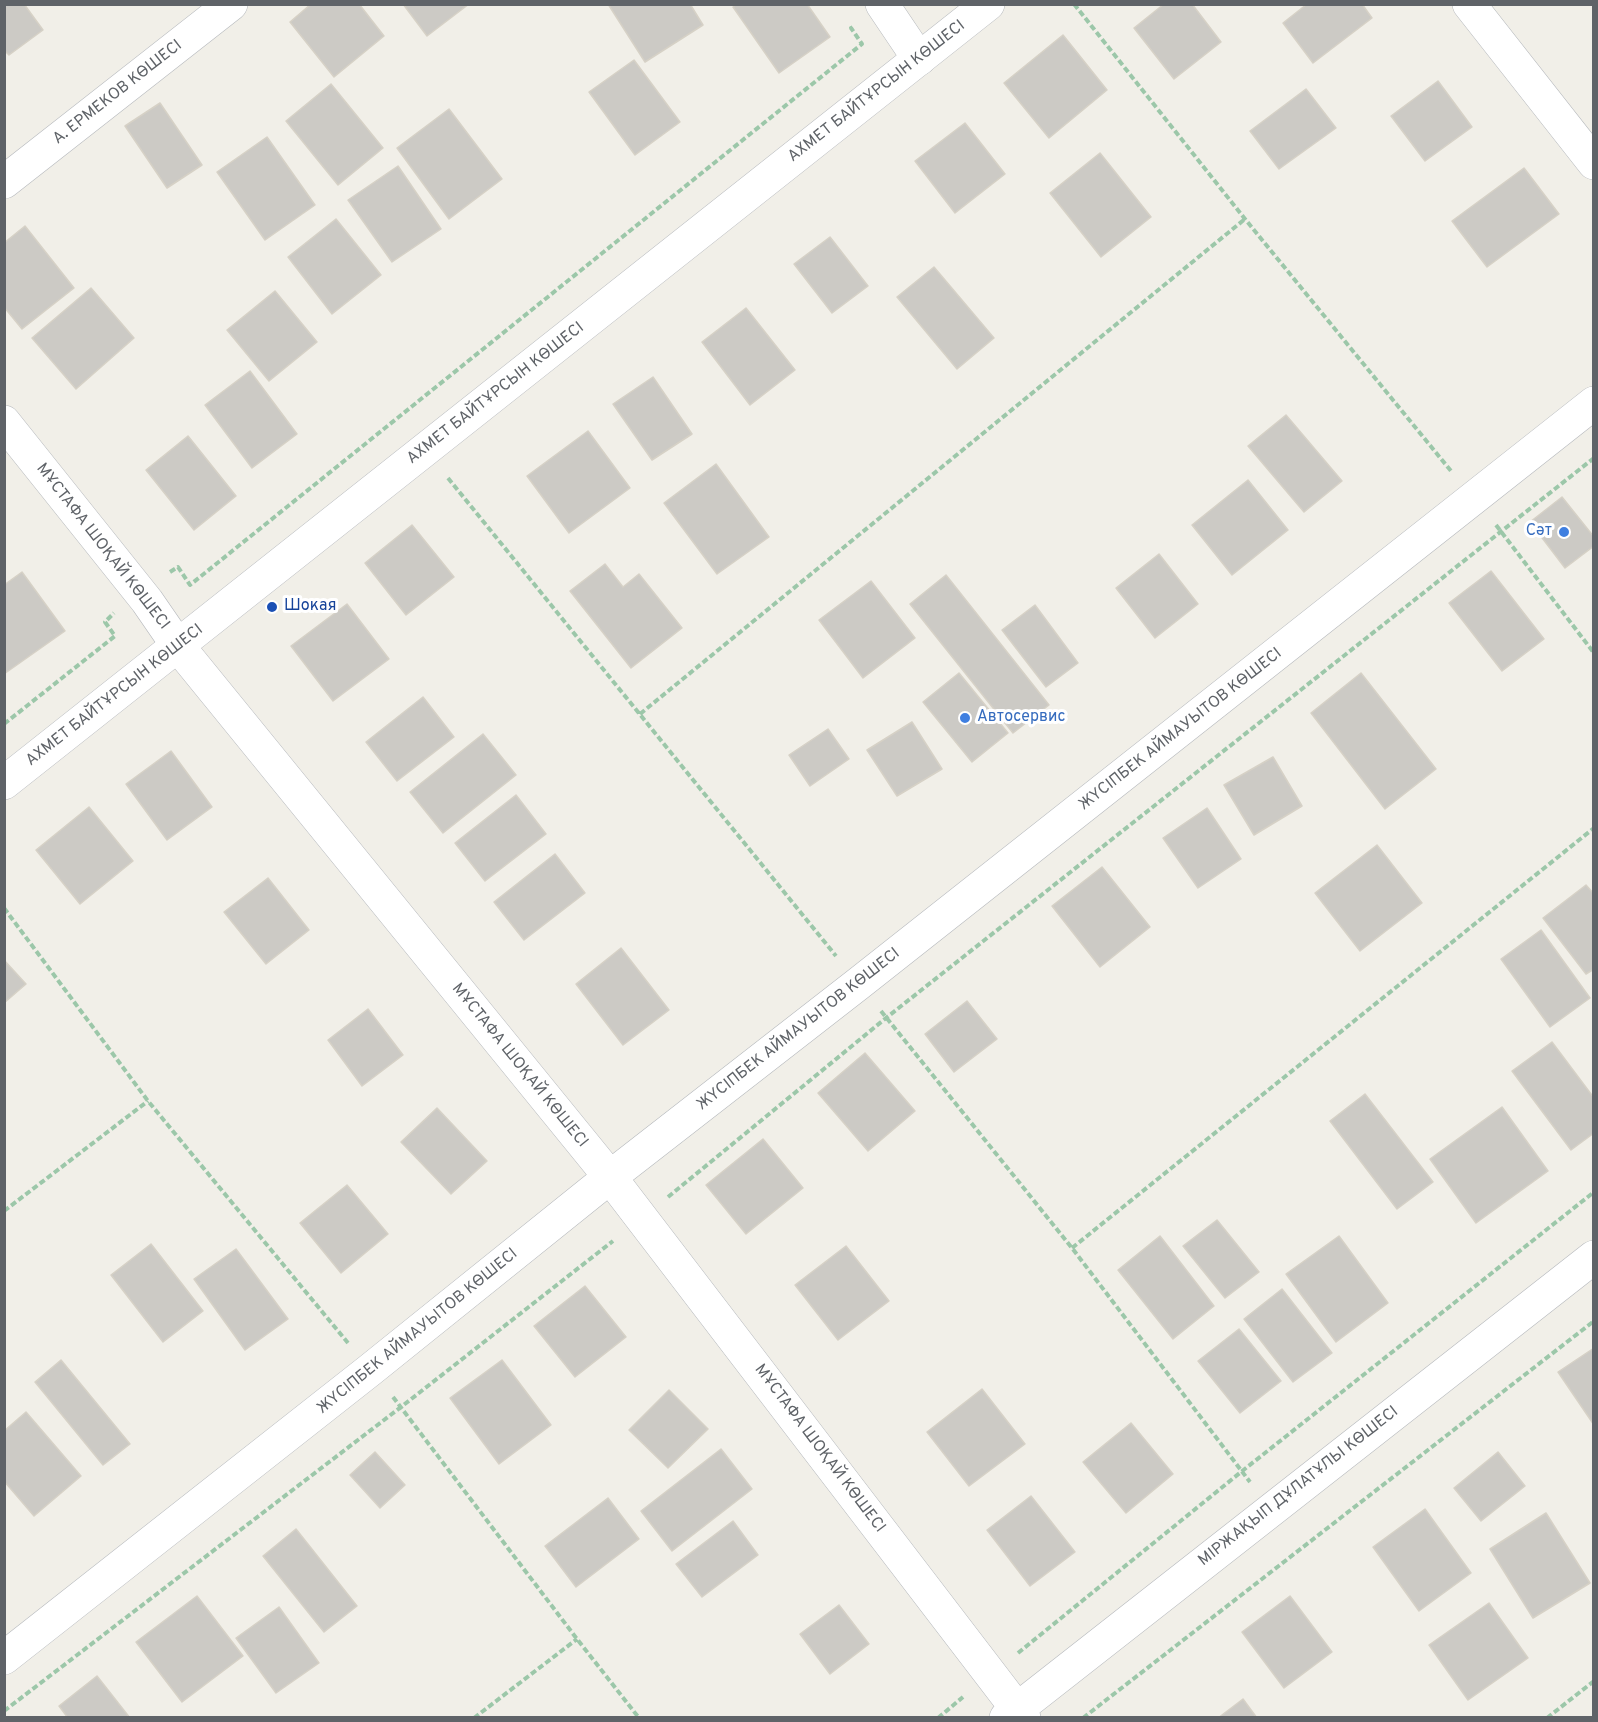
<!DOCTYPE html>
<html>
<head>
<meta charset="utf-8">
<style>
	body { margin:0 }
	#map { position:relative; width:1598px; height:1722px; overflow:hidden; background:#f1efe8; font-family:Overpass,sans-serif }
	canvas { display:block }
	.frame { position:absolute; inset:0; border:6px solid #5f6368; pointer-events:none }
</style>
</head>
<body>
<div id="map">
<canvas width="1598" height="1722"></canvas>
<div class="frame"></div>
</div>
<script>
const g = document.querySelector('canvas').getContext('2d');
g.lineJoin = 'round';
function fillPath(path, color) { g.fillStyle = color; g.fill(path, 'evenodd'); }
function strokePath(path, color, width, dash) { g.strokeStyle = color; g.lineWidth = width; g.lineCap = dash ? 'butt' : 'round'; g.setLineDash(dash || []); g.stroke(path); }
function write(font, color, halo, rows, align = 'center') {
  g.font = font + ' Overpass,sans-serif'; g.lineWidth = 6; g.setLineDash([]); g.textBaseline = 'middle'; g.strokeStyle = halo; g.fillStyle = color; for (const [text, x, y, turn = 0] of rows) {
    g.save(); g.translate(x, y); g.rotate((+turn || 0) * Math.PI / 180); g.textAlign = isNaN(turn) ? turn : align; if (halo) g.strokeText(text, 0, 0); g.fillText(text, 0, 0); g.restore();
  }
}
const building = new Path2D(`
	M 4,4 L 24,4 L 43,30 L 9,55 L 4,50 Z
	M 311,4 L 359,4 L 384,36 L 334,77 L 290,22 Z
	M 403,4 L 469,4 L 427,36 Z
	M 608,4 L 690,4 L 703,25 L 645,62 Z
	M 737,4 L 807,4 L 830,37 L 779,73 L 733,7 Z
	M 1164,4 L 1192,4 L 1221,42 L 1174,79 L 1134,28 Z
	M 1307,4 L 1362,4 L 1372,18 L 1313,63 L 1283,23 Z
	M 1063,35 L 1107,90 L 1049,138 L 1004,83 Z
	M 634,60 L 680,122 L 635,155 L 589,92 Z
	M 1438,81 L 1472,127 L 1425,161 L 1391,116 Z
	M 331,84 L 383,148 L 338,185 L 286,121 Z
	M 1306,89 L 1336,128 L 1279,169 L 1250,131 Z
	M 160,103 L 202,165 L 167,188 L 125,126 Z
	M 449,109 L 502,179 L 449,219 L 397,148 Z
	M 965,123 L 1005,174 L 955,213 L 915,161 Z
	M 267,137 L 315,205 L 265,240 L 217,172 Z
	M 1100,153 L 1151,217 L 1101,257 L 1050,193 Z
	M 398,166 L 441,229 L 392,262 L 348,200 Z
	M 1524,168 L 1559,214 L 1487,267 L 1452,221 Z
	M 336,219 L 381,275 L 332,314 L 288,257 Z
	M 25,226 L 74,288 L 22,329 L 4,307 L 4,243 Z
	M 830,237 L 868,286 L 832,313 L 794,264 Z
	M 934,267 L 994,338 L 957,369 L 897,297 Z
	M 91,288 L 134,338 L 76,389 L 32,338 Z
	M 275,291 L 317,342 L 269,381 L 227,330 Z
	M 746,308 L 795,370 L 750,405 L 702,342 Z
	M 250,371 L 297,434 L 252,468 L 205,405 Z
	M 653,377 L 692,434 L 652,460 L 613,404 Z
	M 1286,415 L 1342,481 L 1304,512 L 1248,446 Z
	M 588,431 L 630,488 L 569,533 L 527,476 Z
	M 188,436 L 236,496 L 194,530 L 146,470 Z
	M 716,464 L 769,537 L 717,574 L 664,503 Z
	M 1248,480 L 1288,530 L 1232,575 L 1192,525 Z
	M 1562,497 L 1594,537 L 1594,546 L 1565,568 L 1530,522 Z
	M 412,525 L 454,577 L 406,615 L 365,563 Z
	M 1159,554 L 1198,604 L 1155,638 L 1116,588 Z
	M 605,564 L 623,587 L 639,574 L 682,628 L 631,668 L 570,591 Z
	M 1491,571 L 1544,639 L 1502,671 L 1449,603 Z
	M 22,572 L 65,631 L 4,674 L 4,585 Z
	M 946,575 L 1049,705 L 1013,733 L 910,604 Z
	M 871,581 L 915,638 L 863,678 L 819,620 Z
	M 347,604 L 389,659 L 333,701 L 291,646 Z
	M 1035,605 L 1078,663 L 1046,687 L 1002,630 Z
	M 959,673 L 1008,733 L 972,762 L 923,702 Z
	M 1361,673 L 1436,769 L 1385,809 L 1311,713 Z
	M 423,697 L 454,737 L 397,781 L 366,742 Z
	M 912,722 L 942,769 L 897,796 L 867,750 Z
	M 828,729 L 849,759 L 810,786 L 789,755 Z
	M 483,734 L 516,775 L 443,833 L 410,792 Z
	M 171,751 L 212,807 L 167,840 L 126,784 Z
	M 1273,757 L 1302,806 L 1254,835 L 1224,785 Z
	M 516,795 L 546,834 L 485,881 L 455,843 Z
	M 89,807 L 133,861 L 80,904 L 36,850 Z
	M 1207,808 L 1241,859 L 1198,888 L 1163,838 Z
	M 1377,845 L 1422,903 L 1360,951 L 1315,893 Z
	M 555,854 L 585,893 L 524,940 L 494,902 Z
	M 1102,867 L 1150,927 L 1100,967 L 1052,906 Z
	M 268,878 L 309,930 L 266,964 L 224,912 Z
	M 1586,885 L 1594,894 L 1594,969 L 1586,974 L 1543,918 Z
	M 1541,930 L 1590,998 L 1550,1027 L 1501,959 Z
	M 621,948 L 669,1010 L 623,1045 L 576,984 Z
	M 4,960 L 26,984 L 4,1003 Z
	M 967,1001 L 997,1039 L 954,1072 L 925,1034 Z
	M 368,1009 L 403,1055 L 362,1086 L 328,1040 Z
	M 1552,1042 L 1594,1098 L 1594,1133 L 1571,1150 L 1512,1071 Z
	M 865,1053 L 915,1111 L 868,1151 L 818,1093 Z
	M 1365,1094 L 1433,1182 L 1397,1209 L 1330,1121 Z
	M 1502,1107 L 1548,1171 L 1476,1223 L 1430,1159 Z
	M 437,1108 L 487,1161 L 451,1194 L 401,1142 Z
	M 763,1139 L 803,1188 L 746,1234 L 706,1185 Z
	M 347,1185 L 388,1234 L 341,1273 L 300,1223 Z
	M 1217,1220 L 1259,1272 L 1225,1298 L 1183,1246 Z
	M 1160,1236 L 1214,1306 L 1173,1339 L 1118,1270 Z
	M 1339,1236 L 1388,1303 L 1336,1342 L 1286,1274 Z
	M 151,1244 L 203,1311 L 163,1342 L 111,1275 Z
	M 846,1246 L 889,1301 L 838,1340 L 795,1285 Z
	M 236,1249 L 288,1319 L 245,1350 L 194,1279 Z
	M 585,1286 L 626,1337 L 575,1377 L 534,1326 Z
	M 1282,1289 L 1332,1353 L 1293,1382 L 1244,1319 Z
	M 1239,1329 L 1281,1381 L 1240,1413 L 1198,1361 Z
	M 1594,1348 L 1594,1425 L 1558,1372 Z
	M 61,1360 L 130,1444 L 103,1465 L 35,1382 Z
	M 502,1360 L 551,1425 L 499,1464 L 450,1398 Z
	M 982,1389 L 1025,1444 L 969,1486 L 927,1432 Z
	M 669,1390 L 708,1429 L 668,1468 L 629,1430 Z
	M 26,1412 L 81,1476 L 34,1516 L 4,1481 L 4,1431 Z
	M 1131,1423 L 1173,1474 L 1126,1513 L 1083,1462 Z
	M 721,1449 L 752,1489 L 672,1551 L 641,1511 Z
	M 375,1452 L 405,1485 L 380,1508 L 350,1475 Z
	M 1498,1452 L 1525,1486 L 1481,1521 L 1454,1488 Z
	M 1031,1496 L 1075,1552 L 1030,1586 L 987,1530 Z
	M 608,1498 L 639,1539 L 576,1587 L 545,1546 Z
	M 1425,1509 L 1471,1573 L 1419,1611 L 1373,1547 Z
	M 1546,1513 L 1590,1583 L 1533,1618 L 1490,1549 Z
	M 733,1521 L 758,1555 L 702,1597 L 676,1564 Z
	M 296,1529 L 357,1606 L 324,1632 L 263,1556 Z
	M 197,1596 L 243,1656 L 182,1702 L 136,1642 Z
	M 1290,1596 L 1332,1652 L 1284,1688 L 1242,1632 Z
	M 1489,1603 L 1528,1658 L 1468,1700 L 1429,1645 Z
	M 839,1605 L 869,1644 L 830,1674 L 800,1634 Z
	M 279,1607 L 319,1663 L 276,1693 L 236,1638 Z
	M 97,1676 L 130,1718 L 68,1718 L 59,1706 Z
	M 1243,1699 L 1257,1718 L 1218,1718 Z`);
fillPath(building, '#cccac5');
strokePath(building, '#d6d1c6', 1.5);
const minor = new Path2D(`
	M 882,4 L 919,59
	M 1469,4 L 1594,163
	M 4,182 L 231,4
	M 4,422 L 147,601 L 178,646 L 610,1177 L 1024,1718
	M 4,1658 L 370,1370 L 610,1177 L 858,984 L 1594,403
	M 1006,1718 L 1594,1257`);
const tertiary = new Path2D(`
	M 4,783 L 988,4`);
strokePath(minor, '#b5b8bc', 34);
strokePath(tertiary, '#b5b8bc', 34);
strokePath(new Path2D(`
	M 1074,4 L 1245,219 L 1451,471
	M 448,478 L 836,956
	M 1496,525 L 1594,653
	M 170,572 L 178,567 L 190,585 L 862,44 L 851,28 L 855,26
	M 640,714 L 1245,219
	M 4,724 L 115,636 L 105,622 L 114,613
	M 4,908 L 148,1101 L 348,1343
	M 881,1011 L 1072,1248 L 1250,1482
	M 668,1197 L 886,1018 L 1594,458
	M 4,1211 L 148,1101
	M 1072,1248 L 1594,828
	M 393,1397 L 577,1639 L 639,1718
	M 1018,1653 L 1241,1472 L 1594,1192
	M 4,1711 L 401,1407 L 613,1241
	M 474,1718 L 577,1639
	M 938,1718 L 963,1697
	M 1083,1718 L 1594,1321
	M 1547,1718 L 1594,1681`), '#9cc7a9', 4, [6, 3]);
strokePath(minor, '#fff', 33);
strokePath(tertiary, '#fff', 33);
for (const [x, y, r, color] of [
	[1564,532,6,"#3f7fe0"],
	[272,607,6,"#1a4fb4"],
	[965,718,6,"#3f7fe0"]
]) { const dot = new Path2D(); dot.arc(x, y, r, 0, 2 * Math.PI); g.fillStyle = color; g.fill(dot); strokePath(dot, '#fff', 2); }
write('16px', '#5f6368', '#fff', [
	["АХМЕТ БАЙТҰРСЫН КӨШЕСІ",877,92,-38],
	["А. ЕРМЕКОВ КӨШЕСІ",118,93,-38],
	["АХМЕТ БАЙТҰРСЫН КӨШЕСІ",496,394,-38],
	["МҰСТАФА ШОҚАЙ КӨШЕСІ",102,547,52],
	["АХМЕТ БАЙТҰРСЫН КӨШЕСІ",115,696,-38],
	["ЖҮСІПБЕК АЙМАУЫТОВ КӨШЕСІ",1181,730,-38],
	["ЖҮСІПБЕК АЙМАУЫТОВ КӨШЕСІ",799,1030,-38],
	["МҰСТАФА ШОҚАЙ КӨШЕСІ",519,1066,51],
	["ЖҮСІПБЕК АЙМАУЫТОВ КӨШЕСІ",418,1332,-39],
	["МҰСТАФА ШОҚАЙ КӨШЕСІ",819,1449,53],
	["МІРЖАҚЫП ДҰЛАТҰЛЫ КӨШЕСІ",1299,1487,-38]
]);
write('16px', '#366cbe', '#fff', [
	["Сәт",1552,532],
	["Автосервис",977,718,"left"]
], 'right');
write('16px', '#164399', '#fff', [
	["Шокая",284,607]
], 'left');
</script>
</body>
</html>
